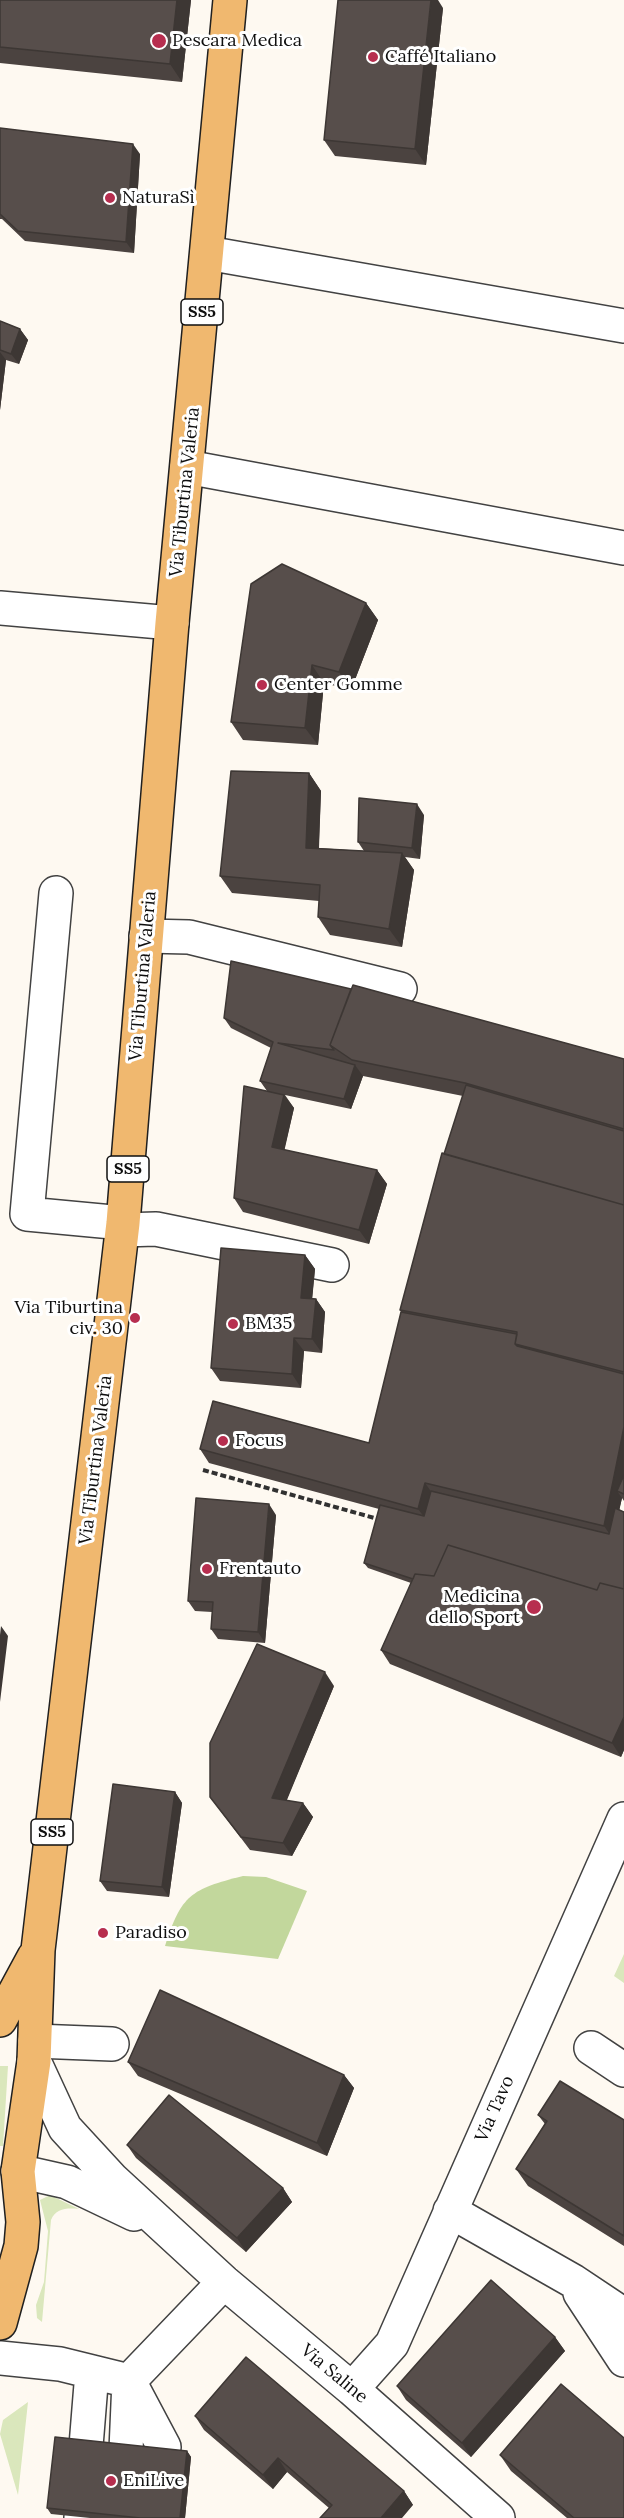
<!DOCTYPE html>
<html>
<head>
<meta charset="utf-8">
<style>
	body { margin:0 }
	canvas { display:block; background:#fef9f1 }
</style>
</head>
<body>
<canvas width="624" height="2518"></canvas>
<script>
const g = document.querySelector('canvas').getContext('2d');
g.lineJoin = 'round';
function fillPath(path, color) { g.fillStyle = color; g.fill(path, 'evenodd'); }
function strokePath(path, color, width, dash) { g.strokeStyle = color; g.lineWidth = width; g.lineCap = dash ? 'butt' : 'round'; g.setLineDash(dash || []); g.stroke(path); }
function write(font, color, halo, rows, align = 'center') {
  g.font = font + ' Lora,serif'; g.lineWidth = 6; g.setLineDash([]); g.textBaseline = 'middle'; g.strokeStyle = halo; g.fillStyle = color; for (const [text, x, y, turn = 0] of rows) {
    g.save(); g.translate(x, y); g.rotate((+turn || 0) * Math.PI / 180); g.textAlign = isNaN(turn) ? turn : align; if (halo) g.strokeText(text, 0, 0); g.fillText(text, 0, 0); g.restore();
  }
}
fillPath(new Path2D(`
	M 624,1954 L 624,1983 L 614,1976 Z
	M 0,2066 L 8,2066 L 3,2146 L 0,2146 Z
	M 50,2195 L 79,2209 C 67,2208 56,2208 51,2220 L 42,2322 L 37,2318 L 36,2305 L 44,2282 L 48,2231 L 40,2200 Z
	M 28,2402 L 18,2495 L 0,2434 L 3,2420 Z`), '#dae7bc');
fillPath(new Path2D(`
	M 243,1876 L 266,1877 L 307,1891 L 278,1959 L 165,1946 C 181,1895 191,1889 243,1876 Z`), '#c2d79c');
const minor = new Path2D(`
	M 207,253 L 624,326
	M 187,467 L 624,548
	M 0,608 L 172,623
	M 56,893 L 27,1214 L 123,1223
	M 146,936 L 189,937 L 400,989
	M 122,1230 L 156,1229 L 332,1265
	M 35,2041 L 112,2044
	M 591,2048 L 624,2070
	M 34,2061 L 65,2128 L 112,2179 L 224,2282 L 352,2389 L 498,2518
	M 18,2171 L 67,2182 L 134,2214
	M 450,2211 L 573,2281 L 624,2315
	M 580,2293 L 624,2360
	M 0,2358 L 60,2364 L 129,2381 L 164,2447 L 163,2454
	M 352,2389 L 392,2344 L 624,1819
	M 86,2446 L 92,2372
	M 126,2450 L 129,2381 L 224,2282
	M 81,2518 L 81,2517`);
const major = new Path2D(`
	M 0,2020 L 34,1957
	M 0,2323 L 21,2246 L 23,2222 L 18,2171 L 34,2061 L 38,1950 L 123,1223 L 172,623 L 230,0`);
strokePath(minor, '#424242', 36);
strokePath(major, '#202020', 36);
strokePath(new Path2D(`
	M 203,1470 L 378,1519`), '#313131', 4, [6, 3]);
strokePath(minor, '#fff', 33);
strokePath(major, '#f0b86f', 33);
fillPath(new Path2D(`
	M 0,0 L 191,0 L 182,82 L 0,63 Z
	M 443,8 L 426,165 L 335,156 L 324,140 Z
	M 0,128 L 140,154 L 134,253 L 25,241 L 2,219 L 0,219 Z
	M 0,321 L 20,329 L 28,340 L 19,364 L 6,360 L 0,410 Z
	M 366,603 L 378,620 L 351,690 L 324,683 L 318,745 L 243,740 L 231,722 Z
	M 309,773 L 321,791 L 319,848 L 364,851 L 358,842 L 424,815 L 420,859 L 405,857 L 414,870 L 402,947 L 330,935 L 318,917 L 319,901 L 232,893 L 220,876 Z
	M 224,1018 L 624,1059 L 624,1501 L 622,1498 L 619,1510 L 624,1512 L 624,1750 L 621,1757 L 390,1664 L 381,1650 L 411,1583 L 368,1568 L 364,1563 L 379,1509 L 209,1463 L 200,1449 L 369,1443 L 401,1312 L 400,1310 L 444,1154 L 463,1096 L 363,1076 L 351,1109 L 285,1095 L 294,1108 L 284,1150 L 377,1170 L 387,1184 L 369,1244 L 243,1212 L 234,1198 L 267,1091 L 260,1081 L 271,1048 L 231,1028 Z
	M 305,1255 L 315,1269 L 312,1298 L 316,1299 L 325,1312 L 322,1353 L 304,1351 L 301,1388 L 220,1381 L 211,1368 Z
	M 276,1515 L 265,1643 L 218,1639 L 211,1629 L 212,1612 L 195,1611 L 188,1601 Z
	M 334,1686 L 286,1801 L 303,1803 L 313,1817 L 292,1856 L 250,1850 L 210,1797 Z
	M 175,1792 L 182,1803 L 169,1897 L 107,1891 L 100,1881 Z
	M 128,2062 L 344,2075 L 354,2088 L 327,2156 L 138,2076 Z
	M 538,2115 L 624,2120 L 624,2246 L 528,2186 L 516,2169 L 545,2124 Z
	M 127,2145 L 283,2188 L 292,2202 L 246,2252 L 136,2158 Z
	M 555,2337 L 565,2351 L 471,2457 L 406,2400 L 397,2386 Z
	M 195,2416 L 404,2491 L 413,2505 L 329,2508 L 287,2472 L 273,2489 L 204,2430 Z
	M 187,2451 L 191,2457 L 185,2518 L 90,2518 L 51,2514 L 47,2508 Z
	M 500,2455 L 624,2518 L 567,2518 L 511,2471 Z`), '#4b4340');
fillPath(new Path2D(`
	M 177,0 L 191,0 L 182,82 L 170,64 Z
	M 431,0 L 438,0 L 443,8 L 426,165 L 415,149 Z
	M 133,144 L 140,154 L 134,253 L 126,242 Z
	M 20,329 L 28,340 L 19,364 L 11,354 Z
	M 0,352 L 6,360 L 0,410 Z
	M 366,603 L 378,620 L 351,690 L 339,672 Z
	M 312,665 L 324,683 L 318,745 L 305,728 Z
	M 309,773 L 321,791 L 318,865 L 306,848 Z
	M 417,804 L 424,815 L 420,859 L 412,848 Z
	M 402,853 L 414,870 L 402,947 L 389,929 Z
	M 355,1065 L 363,1076 L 351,1109 L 344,1099 Z
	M 284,1095 L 294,1108 L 282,1161 L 272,1147 Z
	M 377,1170 L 387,1184 L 369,1244 L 359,1230 Z
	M 305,1255 L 315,1269 L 311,1312 L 301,1298 Z
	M 316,1299 L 325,1312 L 322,1353 L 312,1339 Z
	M 294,1338 L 304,1351 L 301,1388 L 292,1374 Z
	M 624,1427 L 624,1487 L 617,1491 L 622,1498 L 613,1539 L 604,1526 Z
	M 425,1483 L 435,1497 L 428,1522 L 418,1509 Z
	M 269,1504 L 276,1515 L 265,1643 L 258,1632 Z
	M 1,1626 L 8,1636 L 0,1702 L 0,1635 Z
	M 325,1672 L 334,1686 L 282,1812 L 272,1798 Z
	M 624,1717 L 624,1750 L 621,1757 L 612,1743 Z
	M 175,1792 L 182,1803 L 169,1897 L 162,1887 Z
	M 303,1803 L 313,1817 L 292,1856 L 283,1843 Z
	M 344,2075 L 354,2088 L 327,2156 L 317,2143 Z
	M 283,2188 L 292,2202 L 246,2252 L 237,2238 Z
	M 555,2337 L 565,2351 L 471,2457 L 462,2443 Z
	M 187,2451 L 191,2457 L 185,2518 L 180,2518 Z
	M 278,2458 L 287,2472 L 273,2489 L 263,2475 Z
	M 404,2491 L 413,2505 L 402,2518 L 381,2518 Z`), '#3d3734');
const building = new Path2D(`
	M 0,0 L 177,0 L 170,64 L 0,47 Z
	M 338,0 L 431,0 L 415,149 L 324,140 Z
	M 0,128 L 133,144 L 126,242 L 18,231 L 0,214 Z
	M 0,321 L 20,329 L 11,354 L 0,350 Z
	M 282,564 L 366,603 L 339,672 L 312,665 L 305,728 L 231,722 L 251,584 Z
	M 231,771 L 309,773 L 306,848 L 402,853 L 389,929 L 318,917 L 320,885 L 220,876 Z
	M 359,798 L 417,804 L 412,848 L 358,842 Z
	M 231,961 L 351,989 L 330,1045 L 334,1050 L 278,1043 L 355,1065 L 344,1099 L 260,1081 L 273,1042 L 224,1018 Z
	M 353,985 L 624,1059 L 624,1129 L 465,1083 L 352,1060 L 330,1045 Z
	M 466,1085 L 624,1131 L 624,1205 L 444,1154 Z
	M 244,1086 L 284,1095 L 272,1147 L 377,1170 L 359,1230 L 234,1198 Z
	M 442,1153 L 624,1205 L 624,1372 L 515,1344 L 517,1332 L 400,1310 Z
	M 221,1248 L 305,1255 L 301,1298 L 316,1299 L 312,1339 L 294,1338 L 292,1374 L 211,1368 Z
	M 401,1312 L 517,1334 L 515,1344 L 517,1346 L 624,1374 L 624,1427 L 604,1526 L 425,1483 L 418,1509 L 200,1449 L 213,1401 L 369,1443 Z
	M 624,1475 L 624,1494 L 617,1491 Z
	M 431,1491 L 609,1534 L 615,1508 L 624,1512 L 624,1589 L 600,1583 L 597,1590 L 448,1545 L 434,1576 L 415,1574 L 413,1579 L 364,1563 L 380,1505 L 424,1516 Z
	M 196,1498 L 269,1504 L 258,1632 L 211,1629 L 213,1602 L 188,1601 Z
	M 448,1545 L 597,1590 L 600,1583 L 624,1589 L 624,1717 L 612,1743 L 381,1650 L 415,1574 L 434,1576 Z
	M 257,1644 L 325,1672 L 272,1798 L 303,1803 L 283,1843 L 241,1837 L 210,1797 L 210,1743 Z
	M 113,1784 L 175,1792 L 162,1887 L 100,1881 Z
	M 160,1990 L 344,2075 L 317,2143 L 128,2062 Z
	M 560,2081 L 624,2120 L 624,2236 L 516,2169 L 547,2121 L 538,2115 Z
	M 169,2095 L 283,2188 L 237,2238 L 127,2145 Z
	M 491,2280 L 555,2337 L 462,2443 L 397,2386 Z
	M 246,2357 L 404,2491 L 381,2518 L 320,2518 L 332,2505 L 278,2458 L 263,2475 L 195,2416 Z
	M 561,2384 L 624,2438 L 624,2518 L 574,2518 L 500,2455 Z
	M 55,2437 L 187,2451 L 180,2518 L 140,2518 L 47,2508 Z`);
fillPath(building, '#574e4b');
strokePath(building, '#3d3734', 1.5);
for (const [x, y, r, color] of [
	[159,41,8,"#b72e4f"],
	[373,57,6,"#b72e4f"],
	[110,198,6,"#b72e4f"],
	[262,685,6,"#b72e4f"],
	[135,1318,6,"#b72e4f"],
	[233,1324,6,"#b72e4f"],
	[223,1441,6,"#b72e4f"],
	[207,1569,6,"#b72e4f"],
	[534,1607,8,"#b72e4f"],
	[103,1933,6,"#b72e4f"],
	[111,2481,6,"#b72e4f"]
]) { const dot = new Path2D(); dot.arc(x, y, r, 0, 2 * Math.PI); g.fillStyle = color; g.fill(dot); strokePath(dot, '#fff', 2); }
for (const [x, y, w] of [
	[202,312,42],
	[128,1169,42],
	[52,1832,42]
]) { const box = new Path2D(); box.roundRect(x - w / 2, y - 13, w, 26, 4.5); g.fillStyle = '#fff'; g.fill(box); strokePath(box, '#0f0f0f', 1.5); }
write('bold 16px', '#0f0f0f', null, [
	["SS5",202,312],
	["SS5",128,1169],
	["SS5",52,1832]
]);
write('18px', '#0f0f0f', '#fff', [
	["Pescara Medica",172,41],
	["Caffé Italiano",385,57],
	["NaturaSì",122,198],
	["Center Gomme",274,685],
	["Via Tiburtina",123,1308,"right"],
	["civ. 30",123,1329,"right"],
	["BM35",245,1324],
	["Focus",235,1441],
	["Frentauto",219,1569],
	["Medicina",520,1597,"right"],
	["dello Sport",520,1618,"right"],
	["Paradiso",115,1933],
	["EniLive",123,2481]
], 'left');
write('18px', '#0f0f0f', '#fff', [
	["Via Tiburtina Valeria",185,492,-84],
	["Via Tiburtina Valeria",143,976,-85],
	["Via Tiburtina Valeria",96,1460,-83],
	["Via Tavo",495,2109,-66],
	["Via Saline",334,2374,40]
]);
</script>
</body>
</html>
